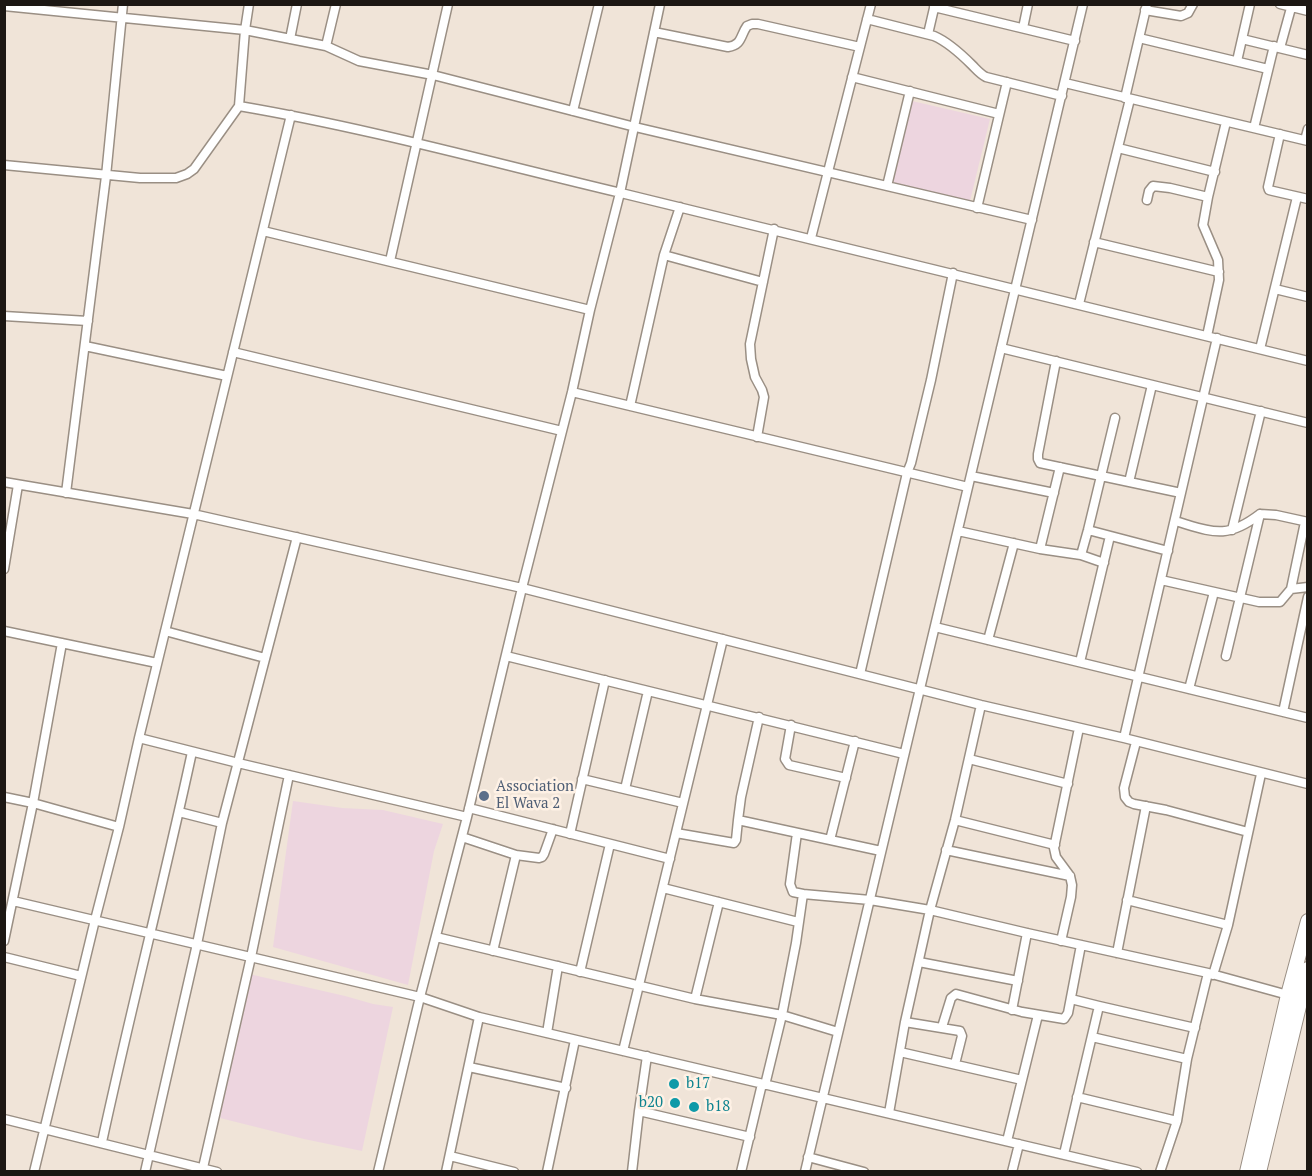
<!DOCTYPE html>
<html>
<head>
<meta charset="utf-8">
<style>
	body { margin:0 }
	#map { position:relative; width:1312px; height:1176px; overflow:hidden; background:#f0e4d8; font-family:"PT Serif",serif }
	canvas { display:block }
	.frame { position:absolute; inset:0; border:6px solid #1c1713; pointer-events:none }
</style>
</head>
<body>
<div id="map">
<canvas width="1312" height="1176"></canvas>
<div class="frame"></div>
</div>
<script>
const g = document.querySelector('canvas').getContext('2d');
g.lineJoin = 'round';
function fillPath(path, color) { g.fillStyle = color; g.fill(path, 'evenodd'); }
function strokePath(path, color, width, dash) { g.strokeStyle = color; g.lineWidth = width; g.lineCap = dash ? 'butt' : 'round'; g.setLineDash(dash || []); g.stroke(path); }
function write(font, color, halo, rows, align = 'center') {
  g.font = font + ' "PT Serif",serif'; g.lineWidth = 5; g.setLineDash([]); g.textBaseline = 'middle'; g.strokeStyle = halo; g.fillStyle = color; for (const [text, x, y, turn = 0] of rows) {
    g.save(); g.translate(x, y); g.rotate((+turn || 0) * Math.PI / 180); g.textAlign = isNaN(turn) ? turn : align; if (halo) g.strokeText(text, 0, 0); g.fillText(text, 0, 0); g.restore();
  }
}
fillPath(new Path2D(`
	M 912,101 L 990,119 L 969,205 L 891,187 Z
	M 293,801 L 342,808 L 383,810 L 443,824 L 434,851 L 408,985 L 273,947 Z
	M 249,974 L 345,996 L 373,1004 L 393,1007 L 362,1151 L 304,1139 L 220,1118 Z`), '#edd5df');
const minor = new Path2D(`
	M 1280,4 L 1308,11
	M 4,6 L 245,30 L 326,46 L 359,61 L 433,75 L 635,127 L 1032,220
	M 934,7 L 1075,41
	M 1145,10 L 1181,16 L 1188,13 L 1193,4
	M 867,19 L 934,36 C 948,42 960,53 972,65 C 977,70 980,74 986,77 L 1062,96
	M 1023,28 L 1028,4
	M 654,32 L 728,47 C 742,45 740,36 747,26 L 752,24 L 758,24 L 860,47
	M 928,34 L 935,4
	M 1139,38 L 1268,69
	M 290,39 L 297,4
	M 1242,39 L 1308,55
	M 326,46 L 336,4
	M 1280,48 L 1291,8
	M 1237,61 L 1250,4
	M 852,77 L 999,114
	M 1065,83 L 1308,141
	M 1125,98 L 1147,4
	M 239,106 C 368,128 494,163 621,193 C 850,248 1079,303 1308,361
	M 573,111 L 599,4
	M 1254,128 L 1274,46
	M 1280,134 L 1268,187 L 1269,190 L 1273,191 L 1308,199
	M 1305,140 L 1308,129
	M 1118,148 L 1215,172
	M 4,165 L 140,178 L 176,178 L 187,174 L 194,169 L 239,106 L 245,30 L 249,4
	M 887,186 L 910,91
	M 1147,200 L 1149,191 L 1153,186 L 1170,188 L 1208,197
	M 977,208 L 1007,82
	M 263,231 L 590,310
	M 811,238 L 871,4
	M 1094,242 L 1219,272
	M 664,255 L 763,282
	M 390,261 L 448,4
	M 1275,289 L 1308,297
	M 1079,304 L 1130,99
	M 4,316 L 88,321
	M 1207,336 L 1219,280 L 1218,260 L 1203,225 L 1208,197 L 1226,122
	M 85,346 L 227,376
	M 1001,348 L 1308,423
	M 1260,349 L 1297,197
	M 233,352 L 562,431
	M 1056,361 L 1038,454 L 1038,459 L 1040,463 L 1181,493
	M 572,392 L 968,487
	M 630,406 L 664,255 L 680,207
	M 757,437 L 764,397 L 762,390 L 755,377 L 751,359 L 750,344 L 774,229
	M 971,476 L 1054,493
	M 4,482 L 193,514 L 522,588 L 981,705 L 1124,738 L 1308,784
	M 1129,482 L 1152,385
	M 66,493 L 106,176 L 123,4
	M 1175,521 C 1213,532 1226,540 1260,514 L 1276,515 L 1308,522
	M 1088,530 L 1168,551
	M 1232,530 L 1261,411
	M 958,531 L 1040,549 L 1081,555 L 1088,530 L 1115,418
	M 1040,549 L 1060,467
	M 1081,555 L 1104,563
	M 4,569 L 18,485
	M 1161,580 L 1259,602 L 1280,602 L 1291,589 L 1308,587
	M 1291,589 L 1305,522
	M 935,627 L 1308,718
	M 4,631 L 157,663
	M 165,631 L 265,658
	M 988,640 L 1014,543
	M 506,656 L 904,754
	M 1226,656 L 1260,514
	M 1080,662 L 1110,536
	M 860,674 L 907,473 L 911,463 L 931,380 L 953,273
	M 1189,689 L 1214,592
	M 1283,712 L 1308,597
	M 759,717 L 741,797 L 738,820 L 881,851
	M 791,725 L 785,759 L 789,765 L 846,778
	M 139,738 L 238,763 L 467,817
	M 1124,738 L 1217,338
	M 1136,742 L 1124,788 L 1125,797 L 1129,802 L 1134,804 L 1166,810 L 1248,832
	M 969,759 L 1068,784
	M 582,779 L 683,803
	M 625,789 L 648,691
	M 4,797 L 33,803 L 119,827
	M 469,808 L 670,859
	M 179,812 L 222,823
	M 955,820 L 1055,845
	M 676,833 L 734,843 L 736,840 L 738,820
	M 797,833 L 790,884 L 793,892 L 803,894
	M 570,834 L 605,680
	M 462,837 L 516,855 L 539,858 L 542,857 L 544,854 L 553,829
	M 830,840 L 855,741
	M 946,850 L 1070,876
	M 663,888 L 798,922
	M 1127,900 L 1228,925
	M 13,901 L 420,997 L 479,1017 L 1137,1172
	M 436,937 L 695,999 L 782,1015 L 838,1032
	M 4,941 L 33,803 L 62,643
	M 1061,941 L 1071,897 L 1072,885 L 1070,876 L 1056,857 L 1054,848 L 1079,728
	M 493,951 L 516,855
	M 1117,953 L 1146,806
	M 4,957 L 81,976
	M 919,962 L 1018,981
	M 580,972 L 610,844
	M 1213,975 L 1228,925 L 1261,774
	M 695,999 L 719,902
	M 1071,999 L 1099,1006 L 1195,1028
	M 1012,1010 L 1027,933
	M 905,1022 L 960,1031 L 962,1036 L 955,1064
	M 942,1027 L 951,998 L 956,994 L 1022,1012 L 1064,1019 L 1068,1013 L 1081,945
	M 547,1033 L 558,966
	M 1092,1037 L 1187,1059
	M 623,1051 L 723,639
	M 900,1052 L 1022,1080
	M 469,1067 L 566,1088
	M 765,1085 L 782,1015 L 796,943 L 803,894 L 870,900 L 930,910 L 1027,933 L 1208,973 L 1288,995
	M 1077,1097 L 1177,1121
	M 639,1111 L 647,1056
	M 889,1113 L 905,1022 L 930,910 L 955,820 L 981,705
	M 4,1119 L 217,1172
	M 1007,1141 L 1038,1015
	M 102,1142 C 130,1012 164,882 192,752
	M 1064,1154 L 1099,1006
	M 450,1156 L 514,1172
	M 808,1157 L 864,1172
	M 34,1172 L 95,920 L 119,827 L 139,738 L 291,115
	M 145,1172 L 197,944 L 222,823 L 297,537
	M 202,1172 L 251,957 L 289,775
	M 378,1172 L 420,997 L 467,817 L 522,588 L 572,392 L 590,310 L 620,193 L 660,4
	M 446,1172 L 479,1017
	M 547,1172 L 575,1040
	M 632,1172 L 639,1111 L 750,1137
	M 741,1172 L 762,1084
	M 805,1172 L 1083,4
	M 1012,1172 L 1019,1144
	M 1160,1172 L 1177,1121 L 1187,1059 L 1208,973`);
const trunk = new Path2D(`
	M 1247,1172 L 1288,995 L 1308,921
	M 1259,1172 L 1308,969`);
strokePath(minor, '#9a8f84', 11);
strokePath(trunk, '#9a8f84', 16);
strokePath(minor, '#fff', 8);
strokePath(trunk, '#fff', 14);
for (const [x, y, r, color] of [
	[484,796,6,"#5c6f8a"],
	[674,1084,6,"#0f9aa8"],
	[675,1103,6,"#0f9aa8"],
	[694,1107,6,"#0f9aa8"]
]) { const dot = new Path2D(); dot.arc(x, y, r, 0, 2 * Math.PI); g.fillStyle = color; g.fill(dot); strokePath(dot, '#fef1e5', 2); }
write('15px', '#4e5e75', '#fef1e5', [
	["Association",496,787],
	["El Wava 2",496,804]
], 'left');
write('15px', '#0d838f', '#fef1e5', [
	["b17",686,1084],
	["b20",663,1103,"right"],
	["b18",706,1107]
], 'left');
</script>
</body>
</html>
